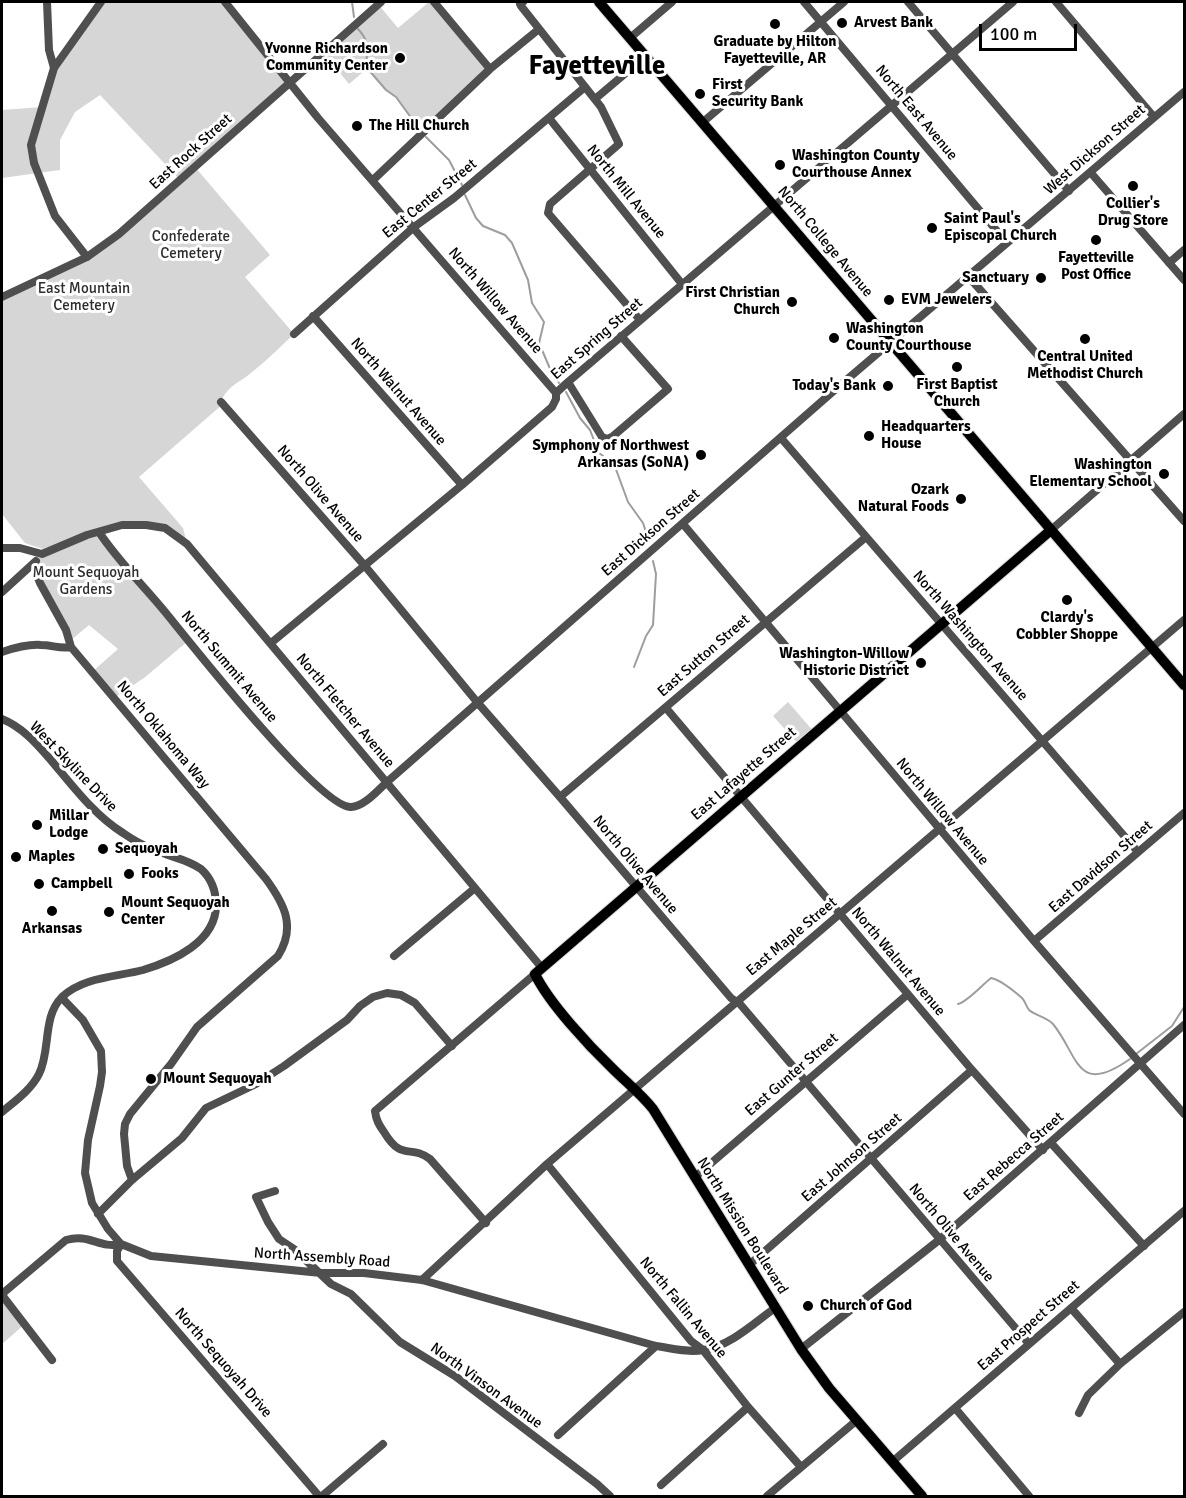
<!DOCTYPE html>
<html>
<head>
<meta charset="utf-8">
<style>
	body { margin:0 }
	#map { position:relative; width:1186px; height:1498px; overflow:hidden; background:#fff; font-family:Signika,sans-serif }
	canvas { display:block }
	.frame { position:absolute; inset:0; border:3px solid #000; pointer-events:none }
	.scale { position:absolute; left:979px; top:24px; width:98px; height:27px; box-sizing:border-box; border:3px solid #000; border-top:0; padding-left:8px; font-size:18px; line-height:21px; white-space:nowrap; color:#000; -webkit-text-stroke:4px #fff; paint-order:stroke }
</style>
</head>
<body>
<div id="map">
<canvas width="1186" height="1498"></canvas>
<div class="frame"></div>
<div class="scale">100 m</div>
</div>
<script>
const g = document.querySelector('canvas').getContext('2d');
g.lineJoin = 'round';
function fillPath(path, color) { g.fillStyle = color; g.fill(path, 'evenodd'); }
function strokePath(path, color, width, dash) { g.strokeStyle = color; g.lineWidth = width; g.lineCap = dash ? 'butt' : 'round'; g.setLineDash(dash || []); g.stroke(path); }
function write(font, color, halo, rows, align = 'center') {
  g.font = font + ' Signika,sans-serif'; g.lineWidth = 6; g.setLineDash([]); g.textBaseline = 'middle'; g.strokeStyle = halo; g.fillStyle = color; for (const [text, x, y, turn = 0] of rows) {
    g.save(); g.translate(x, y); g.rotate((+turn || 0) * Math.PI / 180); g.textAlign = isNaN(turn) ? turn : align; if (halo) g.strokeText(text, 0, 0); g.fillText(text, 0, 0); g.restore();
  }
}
fillPath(new Path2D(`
	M 101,2 L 225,2 L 290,81 L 195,167 L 270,255 L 245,277 L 294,334 C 280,347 266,361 251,373 C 239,383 227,386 221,402 L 223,404 L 139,477 L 183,528 L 187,544 L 160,523 L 119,522 L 43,549 L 25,543 L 2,514 L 2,297 L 87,257 L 180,180 L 100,95 L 75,112 L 60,140 L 60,170 L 2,178 L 2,88 L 2,110 L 42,107 L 54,68 Z
	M 429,2 L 434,2 L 490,69 L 423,133 L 396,97 L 386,90 L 368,68 L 349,84 L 323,52 L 378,4 L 398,28 Z
	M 99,532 L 188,641 L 144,678 L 114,698 L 92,672 L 118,649 L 89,625 L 70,641 L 33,565 L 42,554 Z
	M 788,702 L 815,733 L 800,746 L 773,716 Z
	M 2,1295 L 25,1324 L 2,1344 Z`), '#d6d6d6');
strokePath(new Path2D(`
	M 352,2 L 354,17
	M 357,28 C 372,43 365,49 367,68 L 386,90 L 396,97 L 420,130
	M 426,137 L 449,160 L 462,185
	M 465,195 L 476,218 L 483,226 L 505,235 L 512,243 L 528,280 L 532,303 L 544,322 L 539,343 L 551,371 L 559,383
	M 566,392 L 580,418 L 590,430 L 599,453 L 614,464 L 628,502 L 643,523 L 645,529 L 643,546
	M 634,667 L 646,636 L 653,625 L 656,574 L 653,561
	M 958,1004 C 967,1002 982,985 991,978 C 1001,980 1014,991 1022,998 C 1025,1001 1026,1006 1029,1010 C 1036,1016 1047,1017 1053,1024 C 1079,1056 1076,1097 1130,1059
	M 1136,1054 L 1172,1026 L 1184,1007`), '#9d9d9d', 2);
const major = new Path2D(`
	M 599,2 L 1184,685
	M 922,1496 L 829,1388 L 801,1349 L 653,1109 C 641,1094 626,1082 613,1069 C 589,1046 549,1003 535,974 L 1051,530`);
strokePath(major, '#dbdbdb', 12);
strokePath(new Path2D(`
	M 47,2 L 49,50 L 54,68
	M 225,2 L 318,118 L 556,393
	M 434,2 L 490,69
	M 523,2 L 520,4 L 521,6 L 601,107 L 619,144 L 550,204 L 548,213 L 640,320
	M 804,2 L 1007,243
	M 908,2 L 1069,191
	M 1056,2 L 1154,117
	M 630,38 L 672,2
	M 595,99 L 646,56
	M 549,118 L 682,284
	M 703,122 L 844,2
	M 1091,173 L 1184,280
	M 373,180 L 490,69 L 539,29
	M 87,257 L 55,216 L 34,163 L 31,145 L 54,68 L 101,2
	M 1169,263 L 1184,250
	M 968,276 L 1184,521
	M 2,297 L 87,257 L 119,234 L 381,2
	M 313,316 L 462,485
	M 294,334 L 414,227 L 454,198 L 585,87
	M 568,382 L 602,437 L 607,439 L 612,437 L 668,389 L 621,336
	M 221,402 L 365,566 L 477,702 L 560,797 L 731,998 L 740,1004 L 1029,1344
	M 781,438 L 1138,852
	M 683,524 L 1034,941 L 1184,1114
	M 1051,530 L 1184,414
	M 99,532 C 118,561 144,586 166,613 C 192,645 318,805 350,807 C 363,808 378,790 387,782 L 837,388 L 1184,92
	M 2,548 L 20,548 L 42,554 L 87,535 L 122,525 L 146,525 L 165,528 L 187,544 L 542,968
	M 33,565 L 40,583 L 66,630 L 71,647 L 266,879 C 285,905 296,927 278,956 L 197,1027 L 171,1064 L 130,1114 L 125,1124 L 124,1134 L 127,1166 L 132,1180
	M 2,592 L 36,561
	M 271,643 L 462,485 L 552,407 L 556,399 L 556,393 L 568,382 L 1013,2
	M 2,652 C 14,648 28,644 41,645 C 52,645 60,649 71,647
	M 666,708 L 972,1070 L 1043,1150
	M 2,719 C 22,727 36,743 50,759 C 72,785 94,815 123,833 C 133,840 144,846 155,850 C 170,857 187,859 201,869 C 212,879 216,891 216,905 C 216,942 173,961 143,970 C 116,977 83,977 62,997 C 42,1017 51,1050 39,1074 C 31,1090 15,1101 2,1112
	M 560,797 L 866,537
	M 1034,941 L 1184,813
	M 394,956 L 475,888
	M 62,998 L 83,1020 L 101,1051 L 102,1072 L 100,1086 L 88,1140 L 85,1173 L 92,1203 L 108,1229 L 121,1244 L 151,1256 L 321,1273 L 364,1273 L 422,1280 L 656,1346 C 671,1348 688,1353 703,1350 C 729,1347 754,1323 775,1308
	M 1051,1143 L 1144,1246
	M 547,1164 L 691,1341 L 703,1350 L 748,1407 L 801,1467
	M 695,1177 L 908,994
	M 275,1191 L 256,1197 L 268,1222 L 279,1239 L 294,1249 L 331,1284 L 351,1294 L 400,1342 L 455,1376 L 597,1484 L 610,1496
	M 98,1214 L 132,1180 L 182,1138 L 206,1108 L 256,1084 L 284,1066 L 347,1020 L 360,1006 L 373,997 L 387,993 L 401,995 L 415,1003 L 452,1046
	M 486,1223 L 430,1159 C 410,1144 402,1162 384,1132 C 379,1125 376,1120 375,1111 L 535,974
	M 121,1244 L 117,1251 L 117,1261 L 319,1496
	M 749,1265 L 972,1070
	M 422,1280 L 547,1164 L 1184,620
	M 2,1294 L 66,1240 C 90,1233 99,1249 121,1244
	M 2,1295 L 52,1360
	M 1071,1308 L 1120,1364
	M 801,1349 L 939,1240 L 1184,1025
	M 955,1408 L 1029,1496
	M 1079,1413 L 1088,1395 L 1120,1364 L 1184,1312
	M 558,1435 L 656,1346
	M 892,1462 L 1184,1211
	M 661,1485 L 748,1407
	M 322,1496 L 383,1444
	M 767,1496 L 856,1421`), '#4f4f4f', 8);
strokePath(major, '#000', 10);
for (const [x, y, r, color] of [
	[842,23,6,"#000"],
	[775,24,6,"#000"],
	[400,58,6,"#000"],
	[700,94,6,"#000"],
	[357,126,6,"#000"],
	[780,165,6,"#000"],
	[1133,186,6,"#000"],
	[932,228,6,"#000"],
	[1096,240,6,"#000"],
	[1041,278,6,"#000"],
	[889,300,6,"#000"],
	[792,302,6,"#000"],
	[834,338,6,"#000"],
	[1085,339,6,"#000"],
	[957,367,6,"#000"],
	[888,386,6,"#000"],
	[869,436,6,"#000"],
	[701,455,6,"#000"],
	[1164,474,6,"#000"],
	[961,499,6,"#000"],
	[1067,600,6,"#000"],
	[921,663,6,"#000"],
	[37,825,6,"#000"],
	[103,849,6,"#000"],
	[16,857,6,"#000"],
	[129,874,6,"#000"],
	[39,884,6,"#000"],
	[52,911,6,"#000"],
	[109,912,6,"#000"],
	[151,1079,6,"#000"],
	[808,1306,6,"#000"]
]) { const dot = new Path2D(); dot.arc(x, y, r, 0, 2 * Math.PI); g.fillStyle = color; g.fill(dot); strokePath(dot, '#fff', 2); }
write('bold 15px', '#000', '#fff', [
	["Arvest Bank",854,23],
	["Graduate by Hilton",775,42,"center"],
	["Fayetteville, AR",775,59,"center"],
	["Yvonne Richardson",388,49,"right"],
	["Community Center",388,66,"right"],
	["First",712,85],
	["Security Bank",712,102],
	["The Hill Church",369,126],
	["Washington County",792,156],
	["Courthouse Annex",792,173],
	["Collier's",1133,204,"center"],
	["Drug Store",1133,221,"center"],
	["Saint Paul's",944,219],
	["Episcopal Church",944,236],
	["Fayetteville",1096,258,"center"],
	["Post Office",1096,275,"center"],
	["Sanctuary",1029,278,"right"],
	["First Christian",780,293,"right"],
	["Church",780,310,"right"],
	["EVM Jewelers",901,300],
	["Washington",846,329],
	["County Courthouse",846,346],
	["Central United",1085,357,"center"],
	["Methodist Church",1085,374,"center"],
	["First Baptist",957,385,"center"],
	["Church",957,402,"center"],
	["Today's Bank",876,386,"right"],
	["Headquarters",881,427],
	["House",881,444],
	["Symphony of Northwest",689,446,"right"],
	["Arkansas (SoNA)",689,463,"right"],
	["Washington",1152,465,"right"],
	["Elementary School",1152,482,"right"],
	["Ozark",949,490,"right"],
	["Natural Foods",949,507,"right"],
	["Clardy's",1067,618,"center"],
	["Cobbler Shoppe",1067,635,"center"],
	["Washington-Willow",909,654,"right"],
	["Historic District",909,671,"right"],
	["Millar",49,816],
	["Lodge",49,833],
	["Sequoyah",115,849],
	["Maples",28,857],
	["Fooks",141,874],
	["Campbell",51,884],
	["Mount Sequoyah",121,903],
	["Center",121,920],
	["Arkansas",52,929,"center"],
	["Mount Sequoyah",163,1079],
	["Church of God",820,1306]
], 'left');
write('15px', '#000', '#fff', [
	["North East Avenue",916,113,50],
	["West Dickson Street",1095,150,-41],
	["East Rock Street",191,152,-42],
	["North Mill Avenue",626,192,51],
	["East Center Street",430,199,-39],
	["North College Avenue",825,242,50],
	["North Willow Avenue",495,301,49],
	["East Spring Street",597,339,-41],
	["North Walnut Avenue",398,392,49],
	["North Olive Avenue",320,494,49],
	["East Dickson Street",651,533,-41],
	["North Washington Avenue",970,636,49],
	["East Sutton Street",704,656,-41],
	["North Summit Avenue",229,667,50],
	["North Fletcher Avenue",345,711,50],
	["North Oklahoma Way",163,735,50],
	["West Skyline Drive",73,767,46],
	["East Lafayette Street",744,774,-41],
	["North Willow Avenue",942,812,50],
	["North Olive Avenue",635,865,50],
	["East Davidson Street",1101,867,-41],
	["East Maple Street",792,937,-40],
	["North Walnut Avenue",898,962,50],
	["East Gunter Street",792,1075,-41],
	["East Rebecca Street",1014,1157,-41],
	["East Johnson Street",852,1158,-41],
	["North Mission Boulevard",742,1226,58],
	["North Olive Avenue",951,1233,50],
	["North Assembly Road",322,1258,4],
	["North Fallin Avenue",683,1308,50],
	["East Prospect Street",1029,1326,-41],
	["North Sequoyah Drive",223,1363,49],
	["North Vinson Avenue",486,1386,36]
]);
write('15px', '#2d2d2d', '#fff', [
	["Confederate",191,237],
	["Cemetery",191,254],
	["East Mountain",84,289],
	["Cemetery",84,306],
	["Mount Sequoyah",86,573],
	["Gardens",86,590]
]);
write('bold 27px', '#000', '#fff', [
	["Fayetteville",597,67]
]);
</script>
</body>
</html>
